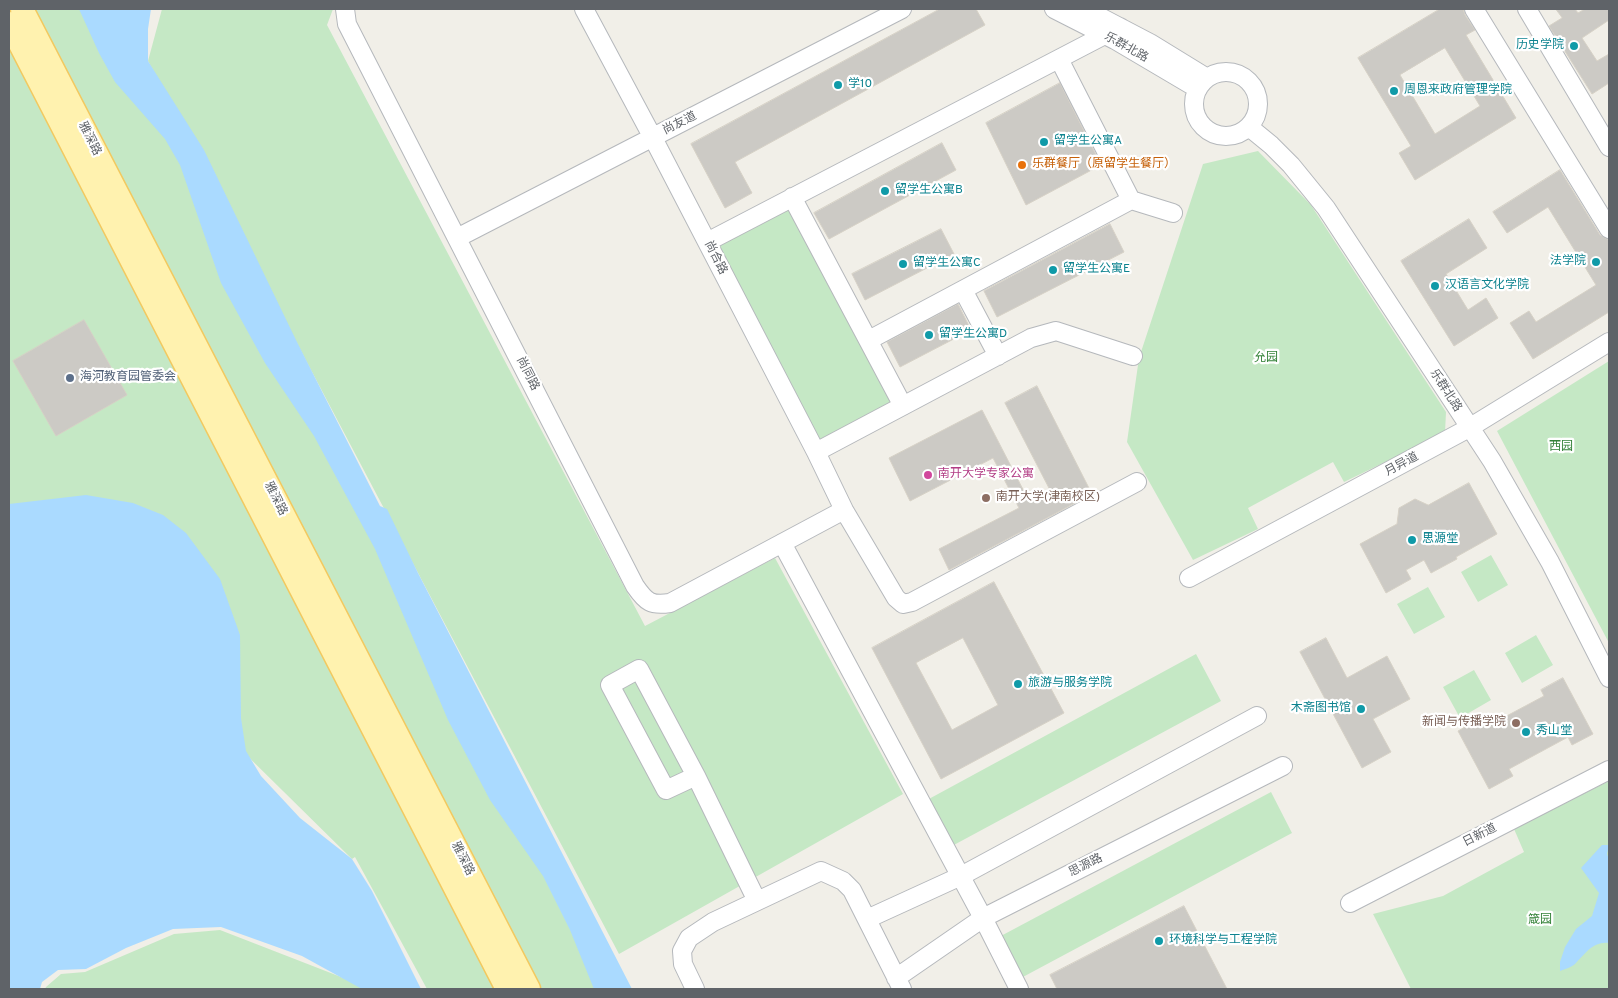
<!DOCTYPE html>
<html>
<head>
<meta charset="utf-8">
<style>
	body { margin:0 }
	#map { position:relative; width:1618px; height:998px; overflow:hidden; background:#f1efe8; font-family:Overpass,sans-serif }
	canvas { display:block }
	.frame { position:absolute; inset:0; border:10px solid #5f6368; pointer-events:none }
</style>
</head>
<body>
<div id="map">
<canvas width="1618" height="998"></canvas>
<div class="frame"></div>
</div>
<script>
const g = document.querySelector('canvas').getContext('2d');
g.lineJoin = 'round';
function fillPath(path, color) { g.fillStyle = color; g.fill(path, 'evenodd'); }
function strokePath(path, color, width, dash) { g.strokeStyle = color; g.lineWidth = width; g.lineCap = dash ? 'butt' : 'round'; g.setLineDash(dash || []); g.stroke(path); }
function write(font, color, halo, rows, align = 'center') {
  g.font = font + ' Overpass,"Noto Sans SC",sans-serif'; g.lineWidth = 4.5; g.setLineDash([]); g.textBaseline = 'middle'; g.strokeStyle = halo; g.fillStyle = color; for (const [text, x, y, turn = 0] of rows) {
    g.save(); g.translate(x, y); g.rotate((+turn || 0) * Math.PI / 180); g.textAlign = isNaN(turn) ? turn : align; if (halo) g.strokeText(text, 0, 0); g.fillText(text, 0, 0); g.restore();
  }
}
fillPath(new Path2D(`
	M 9,9 L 104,9 L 605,989 L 427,989 L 355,857 L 352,859 L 9,521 Z
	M 162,9 L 333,9 L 327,25 L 645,626 L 775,558 L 903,794 L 619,954 L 148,61 Z
	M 1258,151 L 1311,205 L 1446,412 L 1445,433 L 1344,482 L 1333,462 L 1248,508 L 1258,529 L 1193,560 L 1127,442 L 1139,358 L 1203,164 Z
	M 792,206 L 894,402 L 820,441 L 717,245 Z
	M 1609,361 L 1609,643 L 1497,431 Z
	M 1491,555 L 1508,585 L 1478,602 L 1461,572 Z
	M 1428,587 L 1445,617 L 1414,634 L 1397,604 Z
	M 1536,635 L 1553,665 L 1522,683 L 1505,653 Z
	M 1196,654 L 1221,701 L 952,846 L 927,800 Z
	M 1474,670 L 1491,700 L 1460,718 L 1443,687 Z
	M 1609,781 L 1609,989 L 1411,989 L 1373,914 L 1443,896 L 1524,852 L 1514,829 Z
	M 1271,792 L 1292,833 L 1021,978 L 999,937 Z
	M 220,930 L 372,989 L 45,989 L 46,987 L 61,974 L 85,972 L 174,934 Z`), '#c5e8c5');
fillPath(new Path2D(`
	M 79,9 L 151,9 L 148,29 L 148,61 L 204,150 L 296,340 L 380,506 L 387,509 L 418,573 L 632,989 L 594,989 L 570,930 L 543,876 L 490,800 L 448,720 L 375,549 L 314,436 L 265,363 L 221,283 L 180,165 L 165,139 L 115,82 L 99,53 Z
	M 86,495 L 133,503 L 163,515 L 186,533 L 220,579 L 240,635 L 241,718 L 246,751 L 261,776 L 300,818 L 352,859 L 372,891 L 421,989 L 362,989 L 302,956 L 221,927 L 173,929 L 126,948 L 86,969 L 58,970 L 42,982 L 40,989 L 9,989 L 9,504 Z
	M 1602,845 L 1609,845 L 1607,854 L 1609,859 L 1609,943 C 1593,941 1585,954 1575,964 C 1572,967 1565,969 1560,971 L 1560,962 L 1565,947 L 1576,929 L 1592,916 L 1599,893 L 1581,868 Z`), '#aadaff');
const building = new Path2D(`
	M 940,9 L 976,9 L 985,25 L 735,162 L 752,193 L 725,208 L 691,144 Z
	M 1440,9 L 1463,9 L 1465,15 L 1475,30 L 1466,35 L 1516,118 L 1415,180 L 1399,153 L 1411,146 L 1358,58 ZM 1445,48 L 1480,106 L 1435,134 L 1400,75 Z
	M 1556,9 L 1575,9 L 1578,13 L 1585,9 L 1609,9 L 1609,20 L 1582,38 L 1597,61 L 1609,54 L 1609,83 L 1592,94 L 1549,26 L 1562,18 Z
	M 1060,83 L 1101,165 L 1026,205 L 986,123 Z
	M 942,143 L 956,170 L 829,239 L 814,213 Z
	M 1560,170 L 1600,235 L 1609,240 L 1609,312 L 1533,359 L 1510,323 L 1529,311 L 1536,322 L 1596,285 L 1548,207 L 1507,233 L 1493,212 Z
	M 1469,219 L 1487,248 L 1446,274 L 1468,310 L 1486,298 L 1498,318 L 1454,346 L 1401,261 Z
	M 1110,224 L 1124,252 L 997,317 L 984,291 Z
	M 941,229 L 954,254 L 865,300 L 852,274 Z
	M 958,304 L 971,330 L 900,367 L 887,342 Z
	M 84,320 L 127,395 L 56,436 L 13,361 Z
	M 1037,386 L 1092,494 L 949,570 L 939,549 L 1019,508 L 993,458 L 910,501 L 889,458 L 982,410 L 1030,503 L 1051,492 L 1005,403 Z
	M 1469,483 L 1497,534 L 1456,557 L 1457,559 L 1431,573 L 1424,560 L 1406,570 L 1411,579 L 1386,593 L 1360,544 L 1397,524 L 1399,508 L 1415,499 L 1428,505 Z
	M 994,582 L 1064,713 L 941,779 L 872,648 ZM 963,638 L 998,705 L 952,730 L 916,663 Z
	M 1326,638 L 1347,678 L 1387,656 L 1410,699 L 1373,719 L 1391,752 L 1362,768 L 1300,652 Z
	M 1563,678 L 1593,734 L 1572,745 L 1568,737 L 1509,769 L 1513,776 L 1489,789 L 1458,731 L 1481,718 L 1486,727 L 1544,696 L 1541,690 Z
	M 1184,906 L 1227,989 L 1057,989 L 1050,975 Z`);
fillPath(building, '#cccac5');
strokePath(building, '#d6d1c6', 1);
const minor = new Path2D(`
	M 345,9 L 347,24 L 635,586 C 646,602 651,606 670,603 L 844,510
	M 584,9 L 653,138 L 816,452 L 844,510 L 896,598 L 903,604 L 912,602 L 1137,482
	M 1054,9 L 1115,40 L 1198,89
	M 1085,9 L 1150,43 L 1207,78
	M 1474,9 L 1609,229
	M 1527,9 L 1609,147
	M 1059,59 L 1131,200 L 1173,213
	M1194 104a32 32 0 1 1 64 0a32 32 0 1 1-64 0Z
	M 1249,127 L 1271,145 L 1291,165 L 1326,208 L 1492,461 L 1550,562 L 1609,678
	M 792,197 L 903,406
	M 457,238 L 902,9
	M 707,242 L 1120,27
	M 963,290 L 998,356
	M 869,340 L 1131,200
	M 816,452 L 1031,338 L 1056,331 L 1133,356
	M 782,543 L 983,918 L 1019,989
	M 1189,578 L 1469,428 L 1609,342
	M 696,776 L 666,790 L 610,685 L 639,669 L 696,776 L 757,901
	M 1350,903 L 1609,770
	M 867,919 L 961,876 L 1257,716
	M 896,978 L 983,918 L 1283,766
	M 695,989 L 683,964 L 682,951 L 689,938 L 713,922 L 821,871 L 843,881 L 852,890 L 902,989`);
const major = new Path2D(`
	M 22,9 L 529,989
	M 9,23 L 507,989`);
strokePath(minor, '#b5b8bc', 20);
strokePath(major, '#f2c960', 25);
strokePath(minor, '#fff', 18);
strokePath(major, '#fff2af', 22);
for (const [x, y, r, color] of [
	[1574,46,5,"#0f9aa8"],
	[838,85,5,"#0f9aa8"],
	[1394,91,5,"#0f9aa8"],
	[1044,142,5,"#0f9aa8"],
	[1022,165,5,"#e8710a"],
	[885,191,5,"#0f9aa8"],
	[1596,262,5,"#0f9aa8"],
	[903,264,5,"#0f9aa8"],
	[1053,270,5,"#0f9aa8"],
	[1435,286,5,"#0f9aa8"],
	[929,335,5,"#0f9aa8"],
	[70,378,5,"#5c6f8a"],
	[928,475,5,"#d1479c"],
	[986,498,5,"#8d6e63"],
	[1412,540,5,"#0f9aa8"],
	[1018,684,5,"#0f9aa8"],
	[1361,709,5,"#0f9aa8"],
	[1516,723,5,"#8d6e63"],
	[1526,732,5,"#0f9aa8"],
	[1159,941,5,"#0f9aa8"]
]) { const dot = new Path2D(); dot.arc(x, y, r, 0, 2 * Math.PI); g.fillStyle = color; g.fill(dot); strokePath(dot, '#fff', 2); }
write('12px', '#0d838f', '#fff', [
	["历史学院",1564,46,"right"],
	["学10",848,85],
	["周恩来政府管理学院",1404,91],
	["留学生公寓A",1054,142],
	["留学生公寓B",895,191],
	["法学院",1586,262,"right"],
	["留学生公寓C",913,264],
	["留学生公寓E",1063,270],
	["汉语言文化学院",1445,286],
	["留学生公寓D",939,335],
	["思源堂",1422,540],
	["旅游与服务学院",1028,684],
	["木斋图书馆",1351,709,"right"],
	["秀山堂",1536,732],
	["环境科学与工程学院",1169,941]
], 'left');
write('12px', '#5f6368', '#fff', [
	["乐群北路",1126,48,29],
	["尚友道",680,124,-27],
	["雅深路",89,139,63],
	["尚合路",715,258,63],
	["尚同路",527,374,63],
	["乐群北路",1445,391,57],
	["月异道",1402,465,-28],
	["雅深路",275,499,63],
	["日新道",1480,836,-27],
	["雅深路",462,859,63],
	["思源路",1086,866,-27]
]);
write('12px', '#c56008', '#fff', [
	["乐群餐厅（原留学生餐厅）",1032,165]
], 'left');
write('12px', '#348238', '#fff', [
	["允园",1266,359],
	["西园",1561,448],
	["箴园",1540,921]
]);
write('12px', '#4e5e75', '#fff', [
	["海河教育园管委会",80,378]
], 'left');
write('12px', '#b23c85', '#fff', [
	["南开大学专家公寓",938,475]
], 'left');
write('12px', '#785e54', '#fff', [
	["南开大学(津南校区)",996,498],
	["新闻与传播学院",1506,723,"right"]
], 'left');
</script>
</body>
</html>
